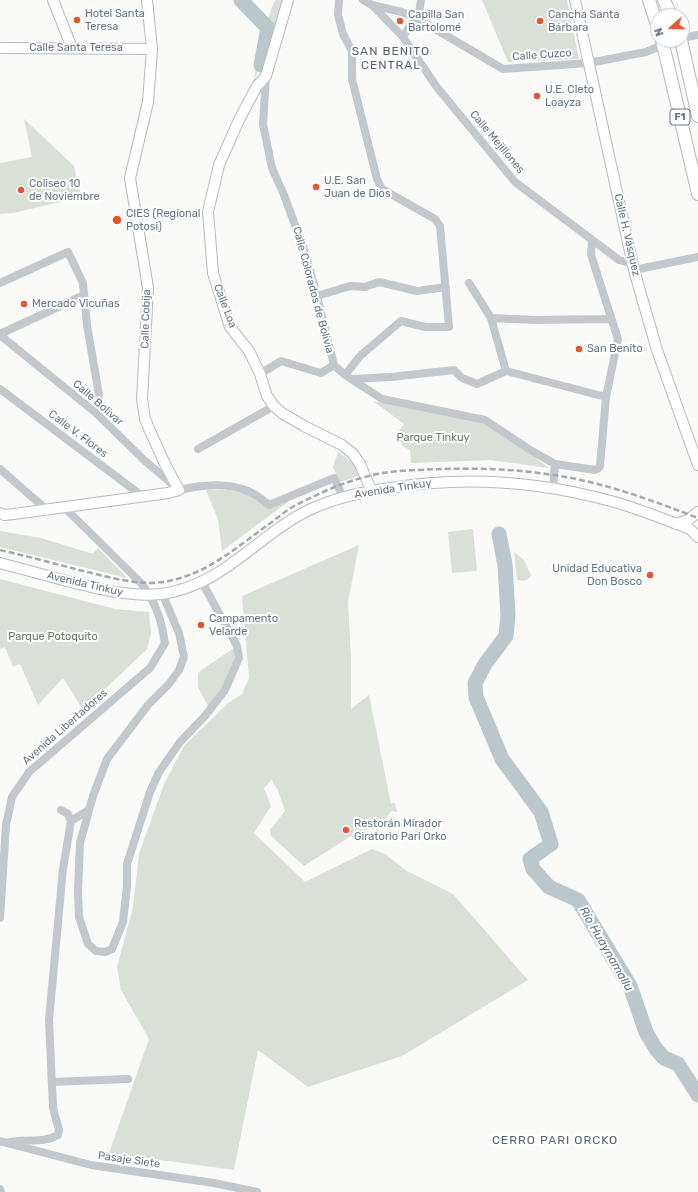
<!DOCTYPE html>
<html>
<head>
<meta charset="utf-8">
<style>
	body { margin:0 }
	#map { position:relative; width:698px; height:1192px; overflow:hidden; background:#fafaf8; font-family:Rubik,sans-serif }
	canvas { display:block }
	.north { position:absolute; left:650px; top:8px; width:40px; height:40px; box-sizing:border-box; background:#fff; border:1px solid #c1c8cd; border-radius:50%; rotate:250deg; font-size:11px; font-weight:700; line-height:16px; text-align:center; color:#657683 }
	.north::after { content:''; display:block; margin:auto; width:14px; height:18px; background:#e4572e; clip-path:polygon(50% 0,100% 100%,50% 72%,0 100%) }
</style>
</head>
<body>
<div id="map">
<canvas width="698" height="1192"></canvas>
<div class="north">N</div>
</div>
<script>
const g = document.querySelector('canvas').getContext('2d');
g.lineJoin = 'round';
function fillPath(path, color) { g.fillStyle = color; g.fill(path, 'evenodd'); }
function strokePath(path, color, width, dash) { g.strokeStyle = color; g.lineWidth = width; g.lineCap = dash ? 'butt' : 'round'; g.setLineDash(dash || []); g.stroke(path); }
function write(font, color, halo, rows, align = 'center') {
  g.font = font + ' Rubik,sans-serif'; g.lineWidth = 4; g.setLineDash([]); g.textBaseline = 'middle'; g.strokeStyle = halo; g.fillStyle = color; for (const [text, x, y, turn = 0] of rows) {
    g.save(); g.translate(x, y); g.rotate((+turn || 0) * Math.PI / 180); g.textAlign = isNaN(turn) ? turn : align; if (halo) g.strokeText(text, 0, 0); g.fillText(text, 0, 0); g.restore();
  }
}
fillPath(new Path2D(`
	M 275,0 L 282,0 L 269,44 L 253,83 L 263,31 Z
	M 482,0 L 567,0 L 579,59 L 508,62 Z
	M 24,119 L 74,166 L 81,197 L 14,213 L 0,214 L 0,163 L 32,157 Z
	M 373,401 L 484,424 L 532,455 L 549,468 L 491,460 L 411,463 L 410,450 L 404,447 L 398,439 L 398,432 L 404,424 Z
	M 338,452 L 354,463 L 361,475 L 340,482 L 333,467 Z
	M 206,490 L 229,490 L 248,494 L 270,508 L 289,501 L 222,551 L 218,519 Z
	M 473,529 L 477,571 L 452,573 L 448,532 Z
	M 0,531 L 41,538 L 93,554 L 98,548 L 127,578 L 0,547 Z
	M 359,545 L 348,602 L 351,658 L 351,709 L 369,695 L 391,804 L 395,803 L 397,812 L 391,811 L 383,823 L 351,836 L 304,866 L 271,836 L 270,830 L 285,811 L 278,790 L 273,783 L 272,779 L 264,788 L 271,806 L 254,833 L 305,882 L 372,849 L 385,854 L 407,871 L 453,894 L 528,980 L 402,1056 L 308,1087 L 258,1050 L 234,1170 L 109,1153 L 149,1039 L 121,990 L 117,967 L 133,907 L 139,854 L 164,784 L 184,746 L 228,703 L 242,694 L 249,678 L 242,596 Z
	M 514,552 L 524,560 L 531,575 C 528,581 524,581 517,580 Z
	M 0,579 L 115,609 L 149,612 L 151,633 L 147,649 L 83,710 L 63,678 L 38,705 L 20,664 L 13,667 L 5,647 L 0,649 Z
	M 237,646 L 239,658 L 210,710 L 198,687 L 198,673 L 203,669 Z`), '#dadfd7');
strokePath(new Path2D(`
	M 241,0 L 268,28 L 261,65
	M 499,534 L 505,565 L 508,615 L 506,636 L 485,664 L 475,683 L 476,697 L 502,759 L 541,812 L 551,844 L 530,859 L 533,869 L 549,887 L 578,900 L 630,986 L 646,1032 L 656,1049 L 664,1058 L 678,1064 L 698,1095`), '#bbc7cb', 15);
const major = new Path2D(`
	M 53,0 L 72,48
	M 288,0 L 266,76 L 257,86 L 239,120 L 219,165 L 208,212 L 213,273 L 230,327 L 249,351 L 260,374 L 267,396 L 274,406 L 282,413 L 304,426 L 342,445 L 353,454 L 360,464 L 371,490
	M 575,0 L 634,270 L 657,350 L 698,465
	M 0,48 L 152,49
	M 0,513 L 4,515 L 14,514 L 168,493 L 179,490 L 165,464 L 150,431 L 145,419 L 142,399 L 148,288 L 130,178 L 148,102 L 152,49 L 147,0
	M 676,524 L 688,520 L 698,512
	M 0,563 C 22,569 45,575 67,581 C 98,589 129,597 161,594 C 223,586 256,536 309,510 C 334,498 362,492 390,488 C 462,476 536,481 607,500 C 635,507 663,519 690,529 L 698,537`);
const highway = new Path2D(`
	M 649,0 L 658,28
	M 664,0 L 671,16
	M 662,40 L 698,194
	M 681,40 L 698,116`);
strokePath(major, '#b5babe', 12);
strokePath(highway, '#b4b9bd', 14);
strokePath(new Path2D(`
	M 339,0 L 338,15 L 343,34 L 352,51 L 352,79 L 377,179 L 382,189 L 435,219 L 440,226 L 449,327 L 425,327 L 401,321 L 360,356 L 345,375
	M 363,0 L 372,5 L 402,12 L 418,19 L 503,69 L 589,63 L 646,52 L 675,40
	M 372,5 L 403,37 L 436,86 L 515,182 L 619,260 L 626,262 L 632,261
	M 403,37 L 411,24 L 418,19 L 421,0
	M 682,38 L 698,35
	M 266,76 L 263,124 L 272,168 L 284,195 L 304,249 L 317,296 L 334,365 L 345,375 L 382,399 L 485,420 L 532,451 L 555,464 L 595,470 L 599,468 L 600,466 L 606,397 L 618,339 L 591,255 L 592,241
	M 634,270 L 698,257
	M 0,283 L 68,252 L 83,283 L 87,325 L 99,395 L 96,413
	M 469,283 L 491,318 L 506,371
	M 317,296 L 350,286 L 365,287 L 379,282 L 417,291 L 446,287
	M 491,318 L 535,320 L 611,319
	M 0,334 L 84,295
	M 0,335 L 96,413 L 144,460 L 179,490 C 202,485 226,482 248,491 C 255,494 263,500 269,505 L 334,478 L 343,497
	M 260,374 L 281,361 L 321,373 L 334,365
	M 352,379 L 391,377 L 454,370 L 462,378 L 477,384 L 506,371 L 606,397
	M 0,389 L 142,496
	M 198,449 L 274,406
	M 0,469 L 47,510
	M 553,488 L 555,464
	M 162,593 L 179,633 L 184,657 L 179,670 L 169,684 L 148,705 L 107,759 L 93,796 L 80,843 L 78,891 L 79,917 L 88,944 L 96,951 L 105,952 L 112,949 L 123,922 L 127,886 L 127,864 L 150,792 L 159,772 L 180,742 L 205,716 L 225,690 L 239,658 L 237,646 L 202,582
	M 71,821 L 89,810
	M 0,918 L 6,825 L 12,797 L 29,772 L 150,668 L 165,643 C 161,618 156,603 141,583 L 64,507
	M 52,1082 L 128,1079
	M 0,1141 L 91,1165 L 214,1183 L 257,1192
	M 7,1143 C 24,1138 43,1144 58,1135 L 59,1130 L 53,1108 L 49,1020 L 63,869 L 71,821 L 68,814 L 61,810
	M 0,1189 L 1,1192`), '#c3c8cc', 8);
strokePath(major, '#fff', 10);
strokePath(highway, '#fff', 12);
strokePath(new Path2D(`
	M 0,550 C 26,556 53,563 79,570 C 106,576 135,586 163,582 C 204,576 236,548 269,524 C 278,518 286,510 296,505 C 318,494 341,483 365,477 C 389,470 417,470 442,469 C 479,468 516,469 553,475 C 603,482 651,500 698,518`), '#a2aab0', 2.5, [6, 3]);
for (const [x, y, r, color] of [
	[77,20,4,"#e4572e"],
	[400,21,4,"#e4572e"],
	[540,21,4,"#e4572e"],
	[537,96,4,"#e4572e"],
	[316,187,4,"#e4572e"],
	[21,190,4,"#e4572e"],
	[117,220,5,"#e4572e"],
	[24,304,4,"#e4572e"],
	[579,349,4,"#e4572e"],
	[650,575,4,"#e4572e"],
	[201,625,4,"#e4572e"],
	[346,830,4,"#e4572e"]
]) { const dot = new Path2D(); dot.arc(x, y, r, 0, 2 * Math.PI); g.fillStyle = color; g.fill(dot); strokePath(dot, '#fff', 1.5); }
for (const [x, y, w] of [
	[680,117,20]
]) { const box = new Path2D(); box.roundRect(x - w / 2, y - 8, w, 16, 3); g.fillStyle = '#fff'; g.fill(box); strokePath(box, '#657683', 1); }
write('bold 10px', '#657683', null, [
	["F1",680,117]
]);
write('11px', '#657683', '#fff', [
	["Hotel Santa",85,14],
	["Teresa",85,27],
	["Capilla San",408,15],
	["Bartolomé",408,28],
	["Cancha Santa",548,15],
	["Bárbara",548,28],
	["U.E. Cleto",545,90],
	["Loayza",545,103],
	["U.E. San",324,181],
	["Juan de Dios",324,194],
	["Coliseo 10",29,184],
	["de Noviembre",29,197],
	["CIES (Regional",126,214],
	["Potosi)",126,227],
	["Mercado Vicuñas",32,304],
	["San Benito",587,349],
	["Unidad Educativa",642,569,"right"],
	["Don Bosco",642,582,"right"],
	["Campamento",209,619],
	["Velarde",209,632],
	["Restorán Mirador",354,824],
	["Giratorio Pari Orko",354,837]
], 'left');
write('11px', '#657683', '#fff', [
	["Calle Santa Teresa",76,48],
	["Calle Cuzco",542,55,-4],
	["Calle Mejillones",497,142,50],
	["Calle H. Vásquez",627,235,77],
	["Calle Colorados de Bolivia",313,290,75],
	["Calle Loa",225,306,69],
	["Calle Cobija",146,319,-88],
	["Calle Bolivar",98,403,41],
	["Calle V. Flores",78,434,37],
	["Avenida Tinkuy",393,489,-9],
	["Avenida Tinkuy",85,584,13],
	["Avenida Libertadores",65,727,-41],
	["Pasaje Siete",129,1160,8]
]);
write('11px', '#687a64', '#fff', [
	["Parque Tinkuy",433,438],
	["Parque Potoquito",53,637]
]);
g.letterSpacing = '1px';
write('12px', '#57646e', '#fff', [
	["SAN BENITO",391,52],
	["CENTRAL",391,66],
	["CERRO PARI ORCKO",555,1141]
]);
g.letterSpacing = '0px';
write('italic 12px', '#60757c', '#fff', [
	["Río Huaynamallu",606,949,60]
]);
</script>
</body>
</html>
